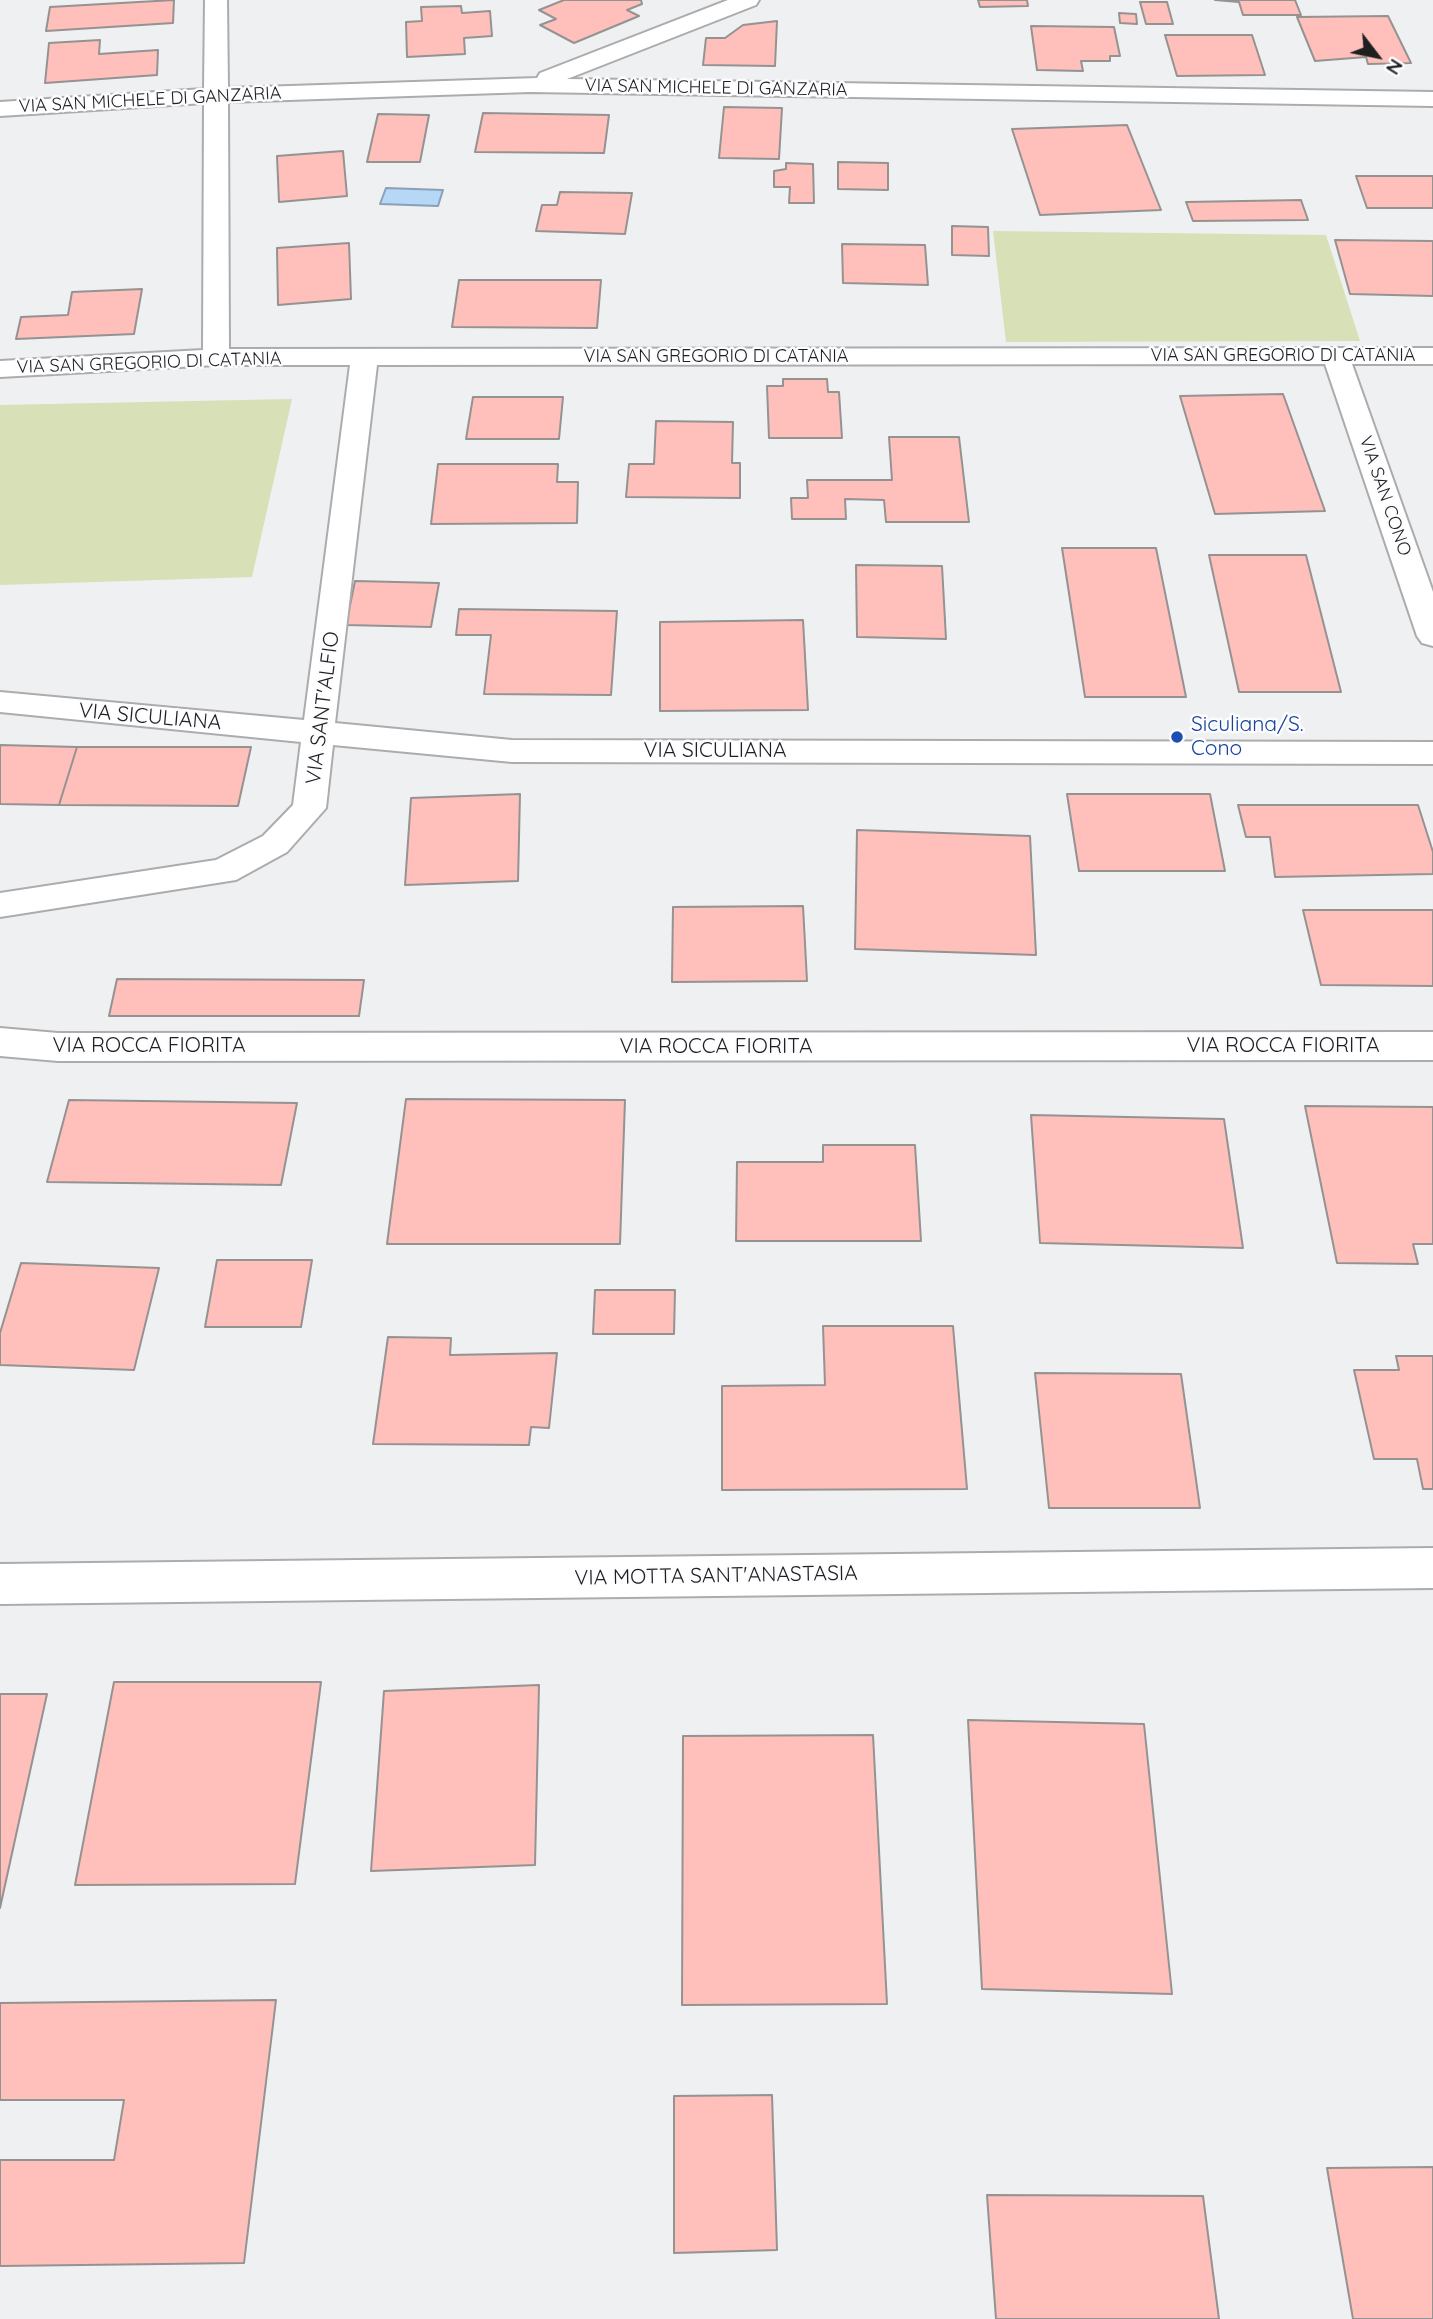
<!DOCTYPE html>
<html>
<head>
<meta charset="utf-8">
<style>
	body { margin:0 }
	#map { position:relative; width:1433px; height:2319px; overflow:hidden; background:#eff0f2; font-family:Quicksand,sans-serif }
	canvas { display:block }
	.north { position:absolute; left:1342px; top:21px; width:70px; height:70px; -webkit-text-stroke:5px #fdfdff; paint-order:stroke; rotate:122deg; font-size:19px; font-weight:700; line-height:28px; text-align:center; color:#1e1f1f }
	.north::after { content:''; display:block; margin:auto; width:24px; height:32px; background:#1e1f1f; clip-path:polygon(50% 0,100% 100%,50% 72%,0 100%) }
</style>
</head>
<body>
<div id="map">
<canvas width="1433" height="2319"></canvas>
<div class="north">N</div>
</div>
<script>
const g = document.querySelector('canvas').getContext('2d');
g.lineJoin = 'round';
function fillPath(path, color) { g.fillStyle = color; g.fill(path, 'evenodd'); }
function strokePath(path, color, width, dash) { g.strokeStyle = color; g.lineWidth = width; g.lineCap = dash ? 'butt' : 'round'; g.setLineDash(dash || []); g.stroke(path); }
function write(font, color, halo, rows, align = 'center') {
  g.font = font + ' Quicksand,sans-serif'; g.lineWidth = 5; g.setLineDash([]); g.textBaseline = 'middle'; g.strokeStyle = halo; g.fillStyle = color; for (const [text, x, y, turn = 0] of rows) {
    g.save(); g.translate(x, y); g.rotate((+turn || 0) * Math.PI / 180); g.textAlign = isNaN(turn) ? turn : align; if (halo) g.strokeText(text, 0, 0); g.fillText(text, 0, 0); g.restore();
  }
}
fillPath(new Path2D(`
	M 993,231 L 1326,235 L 1360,341 L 1006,342 Z
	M 292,399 L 252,577 L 0,585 L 0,405 Z`), '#d7e0b6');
const water = new Path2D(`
	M 386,188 L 443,190 L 438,206 L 380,204 Z`);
fillPath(water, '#b7d7f6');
strokePath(water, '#89a0b6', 2);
const building = new Path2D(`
	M 174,0 L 173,23 L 46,31 L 50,7 Z
	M 564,0 L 641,0 L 642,4 L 627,10 L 639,16 L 574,43 L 540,25 L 556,19 L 539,10 Z
	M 978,0 L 1027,0 L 1028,6 L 980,7 Z
	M 1215,0 L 1295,0 L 1301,15 L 1243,15 L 1239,2 Z
	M 1140,2 L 1167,2 L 1173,24 L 1146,24 Z
	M 461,6 L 462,13 L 490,11 L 492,36 L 464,38 L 465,54 L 407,57 L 406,22 L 422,21 L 421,7 Z
	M 1119,13 L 1136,14 L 1137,24 L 1120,23 Z
	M 1388,16 L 1411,63 L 1368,64 L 1366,57 L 1315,61 L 1297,17 Z
	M 777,21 L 775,66 L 703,65 L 706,38 L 725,38 L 743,25 Z
	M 1031,26 L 1114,27 L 1120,56 L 1110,56 L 1110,61 L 1081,61 L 1083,71 L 1037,70 Z
	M 1165,35 L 1252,35 L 1265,75 L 1177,76 Z
	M 100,40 L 99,54 L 158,50 L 157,75 L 45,83 L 49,43 Z
	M 724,107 L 782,108 L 779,159 L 719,158 Z
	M 483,113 L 609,115 L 604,153 L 475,152 Z
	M 378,114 L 429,115 L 420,162 L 367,162 Z
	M 1127,125 L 1161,210 L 1040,215 L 1012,129 Z
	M 343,151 L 347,196 L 279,202 L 277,156 Z
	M 838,162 L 888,163 L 888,190 L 838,189 Z
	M 786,163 L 813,164 L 814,203 L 789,203 L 790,187 L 774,187 L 774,171 L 786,169 Z
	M 1356,176 L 1433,176 L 1433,208 L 1367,208 Z
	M 560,192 L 632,193 L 625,234 L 536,231 L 542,205 L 557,205 Z
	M 1301,200 L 1308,220 L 1193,221 L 1186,202 Z
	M 952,226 L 988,227 L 989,256 L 952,255 Z
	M 1335,240 L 1433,241 L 1433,296 L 1350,294 Z
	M 349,243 L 351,299 L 278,305 L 277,248 Z
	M 842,244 L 925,245 L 928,285 L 843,283 Z
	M 459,280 L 601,280 L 597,328 L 452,327 Z
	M 142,289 L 134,334 L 16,339 L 21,317 L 68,315 L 72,292 Z
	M 783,379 L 827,379 L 828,392 L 839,392 L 842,438 L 769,438 L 767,386 L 783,386 Z
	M 1283,394 L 1325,511 L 1215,514 L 1180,396 Z
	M 473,397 L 563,397 L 559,439 L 466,439 Z
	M 656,421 L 733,422 L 732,463 L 740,463 L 740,498 L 626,497 L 629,464 L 654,464 Z
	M 889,437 L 959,437 L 969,522 L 886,522 L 884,500 L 845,499 L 846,519 L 792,519 L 791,498 L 808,498 L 807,480 L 892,480 Z
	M 438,464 L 558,464 L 557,482 L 578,482 L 577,523 L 431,524 Z
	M 1062,548 L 1156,548 L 1186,697 L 1085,697 Z
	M 1209,555 L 1306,555 L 1341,692 L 1239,692 Z
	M 856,565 L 942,566 L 946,639 L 857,637 Z
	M 355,581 L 439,583 L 431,627 L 346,625 Z
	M 459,609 L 617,611 L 611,695 L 484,694 L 491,635 L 456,635 Z
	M 803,620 L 808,710 L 660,711 L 660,622 Z
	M 0,745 L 77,747 L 59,805 L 0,804 Z
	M 77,747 L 251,747 L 238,806 L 59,805 Z
	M 520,794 L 518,881 L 405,885 L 411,798 Z
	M 1067,794 L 1210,794 L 1225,871 L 1079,871 Z
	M 1238,805 L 1418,805 L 1433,852 L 1433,874 L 1275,877 L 1270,837 L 1246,837 Z
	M 857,830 L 1030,836 L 1036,955 L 855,949 Z
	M 803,906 L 807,981 L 672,982 L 673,907 Z
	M 1303,910 L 1433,910 L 1433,986 L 1321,985 Z
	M 117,979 L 364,980 L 359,1016 L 109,1016 Z
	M 406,1099 L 625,1100 L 620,1244 L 387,1244 Z
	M 69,1100 L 297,1103 L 281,1185 L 47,1182 Z
	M 1305,1106 L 1433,1107 L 1433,1244 L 1413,1244 L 1418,1264 L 1337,1263 Z
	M 1031,1115 L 1224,1119 L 1243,1248 L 1040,1243 Z
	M 823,1145 L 915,1145 L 921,1241 L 736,1241 L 737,1162 L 823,1162 Z
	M 217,1260 L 312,1260 L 301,1327 L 205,1327 Z
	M 21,1263 L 159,1268 L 134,1370 L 0,1365 L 0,1333 Z
	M 595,1290 L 675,1290 L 674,1334 L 593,1334 Z
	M 823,1326 L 953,1326 L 967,1489 L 722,1490 L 722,1386 L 825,1385 Z
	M 388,1337 L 451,1338 L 450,1355 L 557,1353 L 549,1428 L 531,1427 L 529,1445 L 373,1444 Z
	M 1396,1356 L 1433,1356 L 1433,1489 L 1423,1489 L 1417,1459 L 1374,1459 L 1354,1370 L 1399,1370 Z
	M 1035,1373 L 1181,1374 L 1200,1508 L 1049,1508 Z
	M 114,1682 L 321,1682 L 295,1884 L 75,1885 Z
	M 539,1685 L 535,1865 L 371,1871 L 384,1691 Z
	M 0,1694 L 47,1694 L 0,1908 Z
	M 968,1720 L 1144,1724 L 1172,1994 L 982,1989 Z
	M 873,1735 L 887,2004 L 682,2005 L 683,1736 Z
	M 276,2000 L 244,2263 L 0,2266 L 0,2160 L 114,2160 L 124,2100 L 0,2100 L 0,2003 Z
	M 772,2095 L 777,2250 L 674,2253 L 674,2096 Z
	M 1433,2167 L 1433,2319 L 1353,2319 L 1327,2168 Z
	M 987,2195 L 1203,2196 L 1219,2319 L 996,2319 Z`);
fillPath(building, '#ffc0bc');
strokePath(building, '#959292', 2);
const street = new Path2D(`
	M 205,0 L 227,0 L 228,88 L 537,78 L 540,73 L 728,0 L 759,0 L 756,5 L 567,79 L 1433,92 L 1433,106 L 530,92 L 228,102 L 229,349 L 1433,348 L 1433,364 L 1352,364 L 1433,592 L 1433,646 L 1422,643 L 1417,636 L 1325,364 L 377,365 L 335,723 L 512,740 L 1433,742 L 1433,764 L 512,762 L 333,745 L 326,808 L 287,852 L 236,880 L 0,917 L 0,893 L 216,860 L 263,836 L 293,805 L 301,742 L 0,712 L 0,692 L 304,720 L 350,365 L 216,365 L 0,377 L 0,361 L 203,350 L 204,103 L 0,116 L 0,102 L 204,89 Z
	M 0,1028 L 58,1033 L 1433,1032 L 1433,1060 L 58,1061 L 0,1056 Z
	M 1433,1548 L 1433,1588 L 0,1604 L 0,1564 Z`);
strokePath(street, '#acacae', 4);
fillPath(street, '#fff');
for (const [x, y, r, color] of [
	[1177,737,7,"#1a4fb4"]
]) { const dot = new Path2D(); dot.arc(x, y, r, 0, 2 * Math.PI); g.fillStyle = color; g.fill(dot); strokePath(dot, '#fdfdff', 2.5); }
write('18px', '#1e1f1f', '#fdfdff', [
	["VIA SAN MICHELE DI GANZARIA",716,88,1],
	["VIA SAN MICHELE DI GANZARIA",150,100,-3],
	["VIA SAN GREGORIO DI CATANIA",1283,356],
	["VIA SAN GREGORIO DI CATANIA",716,357],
	["VIA SAN GREGORIO DI CATANIA",149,363,-2],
	["VIA SAN CONO",1385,496,71]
]);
write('21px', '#1e1f1f', '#fdfdff', [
	["VIA SANT'ALFIO",323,708,-83],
	["VIA SICULIANA",150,717,5],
	["VIA SICULIANA",715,751],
	["VIA ROCCA FIORITA",149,1046],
	["VIA ROCCA FIORITA",1283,1046],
	["VIA ROCCA FIORITA",716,1047],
	["VIA MOTTA SANT'ANASTASIA",716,1576,-1]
]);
write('21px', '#164399', '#fdfdff', [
	["Siculiana/S.",1191,725],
	["Cono",1191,749]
], 'left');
</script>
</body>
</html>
